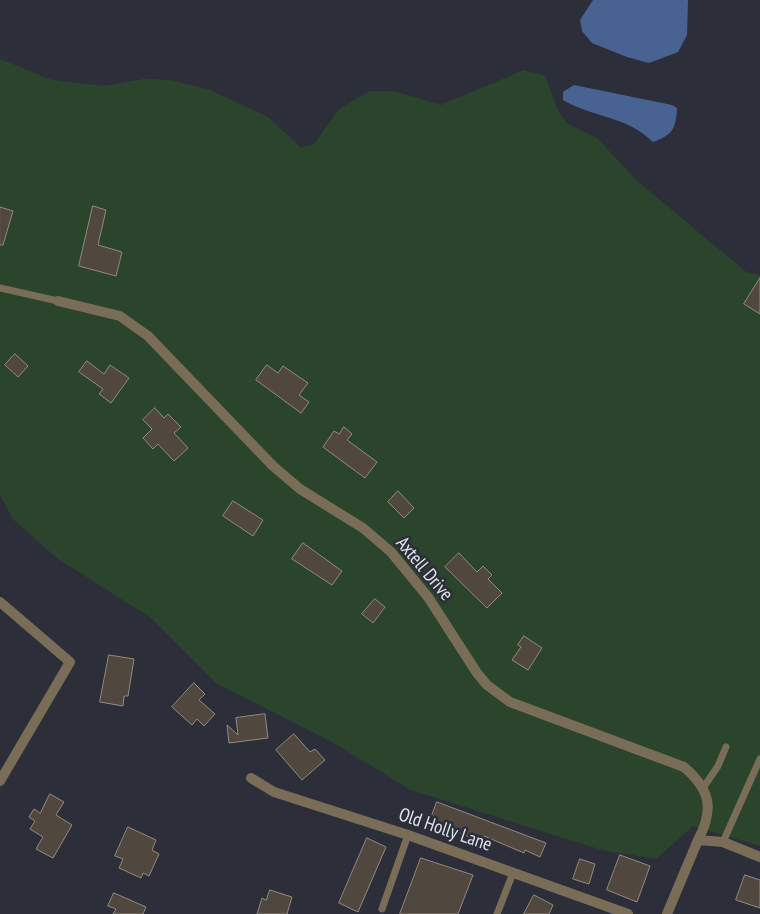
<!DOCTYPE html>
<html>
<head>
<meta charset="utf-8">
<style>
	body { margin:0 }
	canvas { display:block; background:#2c2f39 }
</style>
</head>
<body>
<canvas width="760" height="914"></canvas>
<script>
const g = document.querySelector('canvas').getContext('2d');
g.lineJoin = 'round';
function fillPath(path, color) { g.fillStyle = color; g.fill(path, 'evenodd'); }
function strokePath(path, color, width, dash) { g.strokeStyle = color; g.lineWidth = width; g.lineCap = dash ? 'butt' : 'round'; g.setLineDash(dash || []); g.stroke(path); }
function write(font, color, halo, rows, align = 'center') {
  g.font = font + ' "PT Sans Narrow",sans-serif'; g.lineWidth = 5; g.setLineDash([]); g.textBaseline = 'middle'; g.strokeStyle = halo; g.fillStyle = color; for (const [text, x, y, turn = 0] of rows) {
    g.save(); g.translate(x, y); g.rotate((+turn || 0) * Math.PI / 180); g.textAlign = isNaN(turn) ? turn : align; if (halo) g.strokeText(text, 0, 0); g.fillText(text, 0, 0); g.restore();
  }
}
fillPath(new Path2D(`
	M 0,59 L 52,80 L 104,86 L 144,79 L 170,80 L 210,90 L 268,117 L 301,148 L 314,144 L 338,110 L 370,91 L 394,91 L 441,105 L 524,70 L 545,76 L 558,111 L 568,124 L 597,138 L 636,180 L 746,272 L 760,275 L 760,846 L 693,826 L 656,859 L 602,850 L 411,790 L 332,742 L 216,683 L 150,617 L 58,559 L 13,519 L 0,495 Z`), '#2b452d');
fillPath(new Path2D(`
	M 593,0 L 688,0 L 687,35 L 678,52 L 649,63 L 627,57 L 592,43 L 582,31 L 580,20 Z
	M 574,85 L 672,105 L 677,108 C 676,128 673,135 653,142 C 627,116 594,118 563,100 L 563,92 Z`), '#486291');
const building = new Path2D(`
	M 93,206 L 106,210 L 98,245 L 122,252 L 116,276 L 79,266 Z
	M 0,207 L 13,211 L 3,245 L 0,245 Z
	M 760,278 L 760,314 L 744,304 Z
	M 15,354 L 28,366 L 18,377 L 5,365 Z
	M 87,361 L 104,374 L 110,365 L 129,378 L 111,403 L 99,394 L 103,389 L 79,372 Z
	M 267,365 L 278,373 L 283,366 L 308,383 L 299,395 L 309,402 L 301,413 L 256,380 Z
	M 155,408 L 164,418 L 168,414 L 181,427 L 174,433 L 188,448 L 174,461 L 158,444 L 153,449 L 143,438 L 152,429 L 143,420 Z
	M 344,427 L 352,434 L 347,440 L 377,462 L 365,478 L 323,447 L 334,431 L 339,434 Z
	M 398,491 L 414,508 L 404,518 L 388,502 Z
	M 233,501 L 263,520 L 253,536 L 223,516 Z
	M 303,543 L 342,571 L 332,585 L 292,559 Z
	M 459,553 L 477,572 L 483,566 L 492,575 L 488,579 L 502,593 L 487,608 L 445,567 Z
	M 375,599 L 385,607 L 373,623 L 362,614 Z
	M 524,636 L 542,648 L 528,670 L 512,660 L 521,647 L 518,645 Z
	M 109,655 L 134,659 L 128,696 L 124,696 L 123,706 L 100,702 Z
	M 194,683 L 205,694 L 199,700 L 215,714 L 204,726 L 197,719 L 192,725 L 172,707 Z
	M 265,714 L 268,738 L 229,743 L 227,725 L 238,735 L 236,718 Z
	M 294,734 L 310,752 L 315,749 L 325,760 L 302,780 L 276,750 Z
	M 50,794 L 64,802 L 56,815 L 72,825 L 53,858 L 36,849 L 43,837 L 30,829 L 35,821 L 29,817 L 34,809 L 40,813 Z
	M 437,802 L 546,843 L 540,857 L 525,850 L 524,853 L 484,836 L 482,842 L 430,821 Z
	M 128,827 L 156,840 L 152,850 L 159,854 L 149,876 L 143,873 L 141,878 L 119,868 L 123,859 L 115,856 Z
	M 367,838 L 386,847 L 358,912 L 339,903 Z
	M 620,855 L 650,866 L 637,902 L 607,890 Z
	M 421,858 L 473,875 L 458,914 L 400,914 Z
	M 580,859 L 595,864 L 589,884 L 573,879 Z
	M 745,875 L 760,880 L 760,908 L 736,900 Z
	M 270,890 L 292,897 L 287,914 L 257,914 L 262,898 L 266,900 Z
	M 114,893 L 146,907 L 143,914 L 113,914 L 116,909 L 108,906 Z
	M 534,895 L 553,905 L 549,914 L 524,914 Z`);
fillPath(building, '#50473e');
strokePath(building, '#94897f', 1);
strokePath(new Path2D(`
	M 0,288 L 58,301
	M 703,788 L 718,766 L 726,747
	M 723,842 L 760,759
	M 382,909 L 408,835
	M 497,914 L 513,873`), '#7a6d57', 7);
strokePath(new Path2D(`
	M 58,301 L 120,316 L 148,336 L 273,466 L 300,489 L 363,528 L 391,552 L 428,597 L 477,673 L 487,685 L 510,702 L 684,767 C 711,790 714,810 698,840
	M 0,602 L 70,662 L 0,781
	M 251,778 L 274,792 L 408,835 L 628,914
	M 667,914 L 698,840 L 723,842 L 760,857`), '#7a6d57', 10);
write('19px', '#e0e2e9', '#2c2f39', [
	["Axtell Drive",424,569,50],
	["Old Holly Lane",445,830,19]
]);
</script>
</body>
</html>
